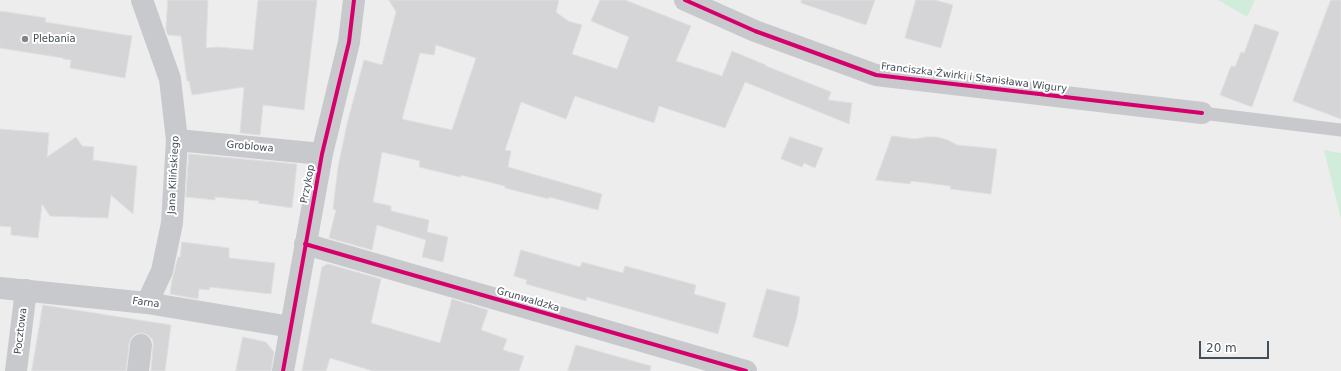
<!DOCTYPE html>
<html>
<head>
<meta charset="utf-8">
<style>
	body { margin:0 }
	#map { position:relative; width:1341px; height:371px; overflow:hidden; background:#eeeded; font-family:"DejaVu Sans",sans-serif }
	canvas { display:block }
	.scale { position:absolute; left:1199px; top:341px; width:70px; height:18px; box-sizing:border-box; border:2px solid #454f58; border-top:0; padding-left:5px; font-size:12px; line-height:14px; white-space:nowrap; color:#454f58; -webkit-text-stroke:3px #fff; paint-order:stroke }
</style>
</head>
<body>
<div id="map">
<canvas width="1341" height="371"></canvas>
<div class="scale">20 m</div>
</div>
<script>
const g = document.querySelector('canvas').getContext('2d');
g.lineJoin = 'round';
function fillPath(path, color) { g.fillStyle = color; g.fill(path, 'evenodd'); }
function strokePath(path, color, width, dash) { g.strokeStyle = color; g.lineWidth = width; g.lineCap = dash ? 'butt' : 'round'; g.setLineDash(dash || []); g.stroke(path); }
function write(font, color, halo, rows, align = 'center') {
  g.font = font + ' "DejaVu Sans",sans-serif'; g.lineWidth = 4; g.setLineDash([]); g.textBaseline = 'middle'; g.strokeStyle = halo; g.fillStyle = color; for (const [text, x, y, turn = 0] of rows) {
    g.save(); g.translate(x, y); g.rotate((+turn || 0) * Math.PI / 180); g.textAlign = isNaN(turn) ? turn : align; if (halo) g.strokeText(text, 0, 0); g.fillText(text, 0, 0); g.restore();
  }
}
fillPath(new Path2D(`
	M 1218,0 L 1255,0 L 1247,17 Z
	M 1324,150 L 1341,153 L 1341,219 Z`), '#d2ecdc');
const building = new Path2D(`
	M 168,0 L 208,0 L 206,48 L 218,47 L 253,50 L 258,0 L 317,0 L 304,110 L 263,105 L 260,135 L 240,133 L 244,87 L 192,95 L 189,81 L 187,81 L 181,36 L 168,35 L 166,30 Z
	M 389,0 L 559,0 L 556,12 L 568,21 L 582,25 L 572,54 L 617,69 L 629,37 L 591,21 L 600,0 L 625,0 L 691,26 L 676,61 L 722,76 L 732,51 L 766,65 L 766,66 L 831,92 L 828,100 L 852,103 L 849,124 L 745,82 L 725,128 L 659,106 L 654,123 L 575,96 L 566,119 L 521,102 L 505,150 L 511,151 L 508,167 L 602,194 L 598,210 L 549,197 L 549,199 L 505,188 L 505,186 L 461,175 L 460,177 L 419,167 L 420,161 L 382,152 L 373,202 L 391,206 L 391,211 L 429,220 L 427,232 L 448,237 L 443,262 L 422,257 L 426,240 L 377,225 L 372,250 L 329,238 L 336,210 L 333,209 L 338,167 L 347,124 L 364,60 L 382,65 L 396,12 ZM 436,45 L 476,58 L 452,130 L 402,119 L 420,53 L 434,55 Z
	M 802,0 L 875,0 L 866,25 L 801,3 Z
	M 916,0 L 935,0 L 953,5 L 941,48 L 905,38 Z
	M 1331,0 L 1341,0 L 1341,119 L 1293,101 Z
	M 0,11 L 46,18 L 45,22 L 132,36 L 125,78 L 70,68 L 71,60 L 63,59 L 63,58 L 0,48 Z
	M 1255,24 L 1279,32 L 1252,107 L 1220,95 L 1231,66 L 1235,67 L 1241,52 L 1244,53 Z
	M 0,129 L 49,133 L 47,157 L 76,137 L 82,146 L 94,147 L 93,160 L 137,166 L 133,214 L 111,195 L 108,218 L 50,216 L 42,204 L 38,238 L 11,235 L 11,227 L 0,226 Z
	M 892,136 L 915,139 L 926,137 L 937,137 L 948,140 L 957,145 L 997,149 L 991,194 L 950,189 L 951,186 L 911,181 L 910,184 L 876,180 Z
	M 790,137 L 823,148 L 815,168 L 804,163 L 802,167 L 781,159 Z
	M 189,154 L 297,164 L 292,208 L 258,203 L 259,201 L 215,197 L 215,200 L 186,197 Z
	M 182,242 L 229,248 L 229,258 L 275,263 L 271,294 L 210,287 L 209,290 L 199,289 L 198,299 L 170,294 L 172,280 L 178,257 L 180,257 Z
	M 521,250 L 580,267 L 582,262 L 623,273 L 625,266 L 696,285 L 694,294 L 726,303 L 718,334 L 587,297 L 586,301 L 526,284 L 527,280 L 514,276 Z
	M 328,264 L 381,279 L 371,323 L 440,343 L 452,299 L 488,310 L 481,330 L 507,339 L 503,350 L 524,356 L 519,371 L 373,371 L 330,358 L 326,371 L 302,371 L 322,267 Z
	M 767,289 L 800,297 L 797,317 L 788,347 L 753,337 Z
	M 43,305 L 171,325 L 165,371 L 151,371 L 153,346 L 153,340 L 148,335 L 142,333 L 136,334 L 131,338 L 129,344 L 126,371 L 32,371 Z
	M 243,337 L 266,342 L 274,352 L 271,371 L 236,371 Z
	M 576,345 L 651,366 L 650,371 L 568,371 Z`);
fillPath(building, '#d5d5d7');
strokePath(building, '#dfdfe0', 1);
strokePath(new Path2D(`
	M 1202,113 L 1341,130`), '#c7c9cc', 13);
strokePath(new Path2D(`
	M 142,0 L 170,79 L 177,140 L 172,223 L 162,271 L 147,303
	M 685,0 L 755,31 L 876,75 L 1202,113
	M 177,140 L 322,154
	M 305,244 L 746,371
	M 0,288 L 147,303 L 291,327
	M 16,371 L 26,290
	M 138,371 L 141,345
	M 283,371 L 322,154 L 349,42 L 354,0`), '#c7c9cc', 22);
strokePath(new Path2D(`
	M 685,0 L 755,31 L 876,75 L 1202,113
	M 305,244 L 746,371
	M 283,371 L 322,154 L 349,42 L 354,0`), '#d6006c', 4);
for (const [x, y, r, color] of [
	[25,39,4,"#80868c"]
]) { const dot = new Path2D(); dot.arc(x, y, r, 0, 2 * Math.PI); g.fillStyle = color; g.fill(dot); strokePath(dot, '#fff', 1.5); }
write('10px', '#454f58', '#fff', [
	["Plebania",33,39]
], 'left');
write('10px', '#454f58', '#fff', [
	["Franciszka Żwirki i Stanisława Wigury",974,78,7],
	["Groblowa",250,147,5],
	["Jana Kilińskiego",174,175,-87],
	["Przykop",308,184,-79],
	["Grunwaldzka",528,300,16],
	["Farna",146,303,8],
	["Pocztowa",21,331,-83]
]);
</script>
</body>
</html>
